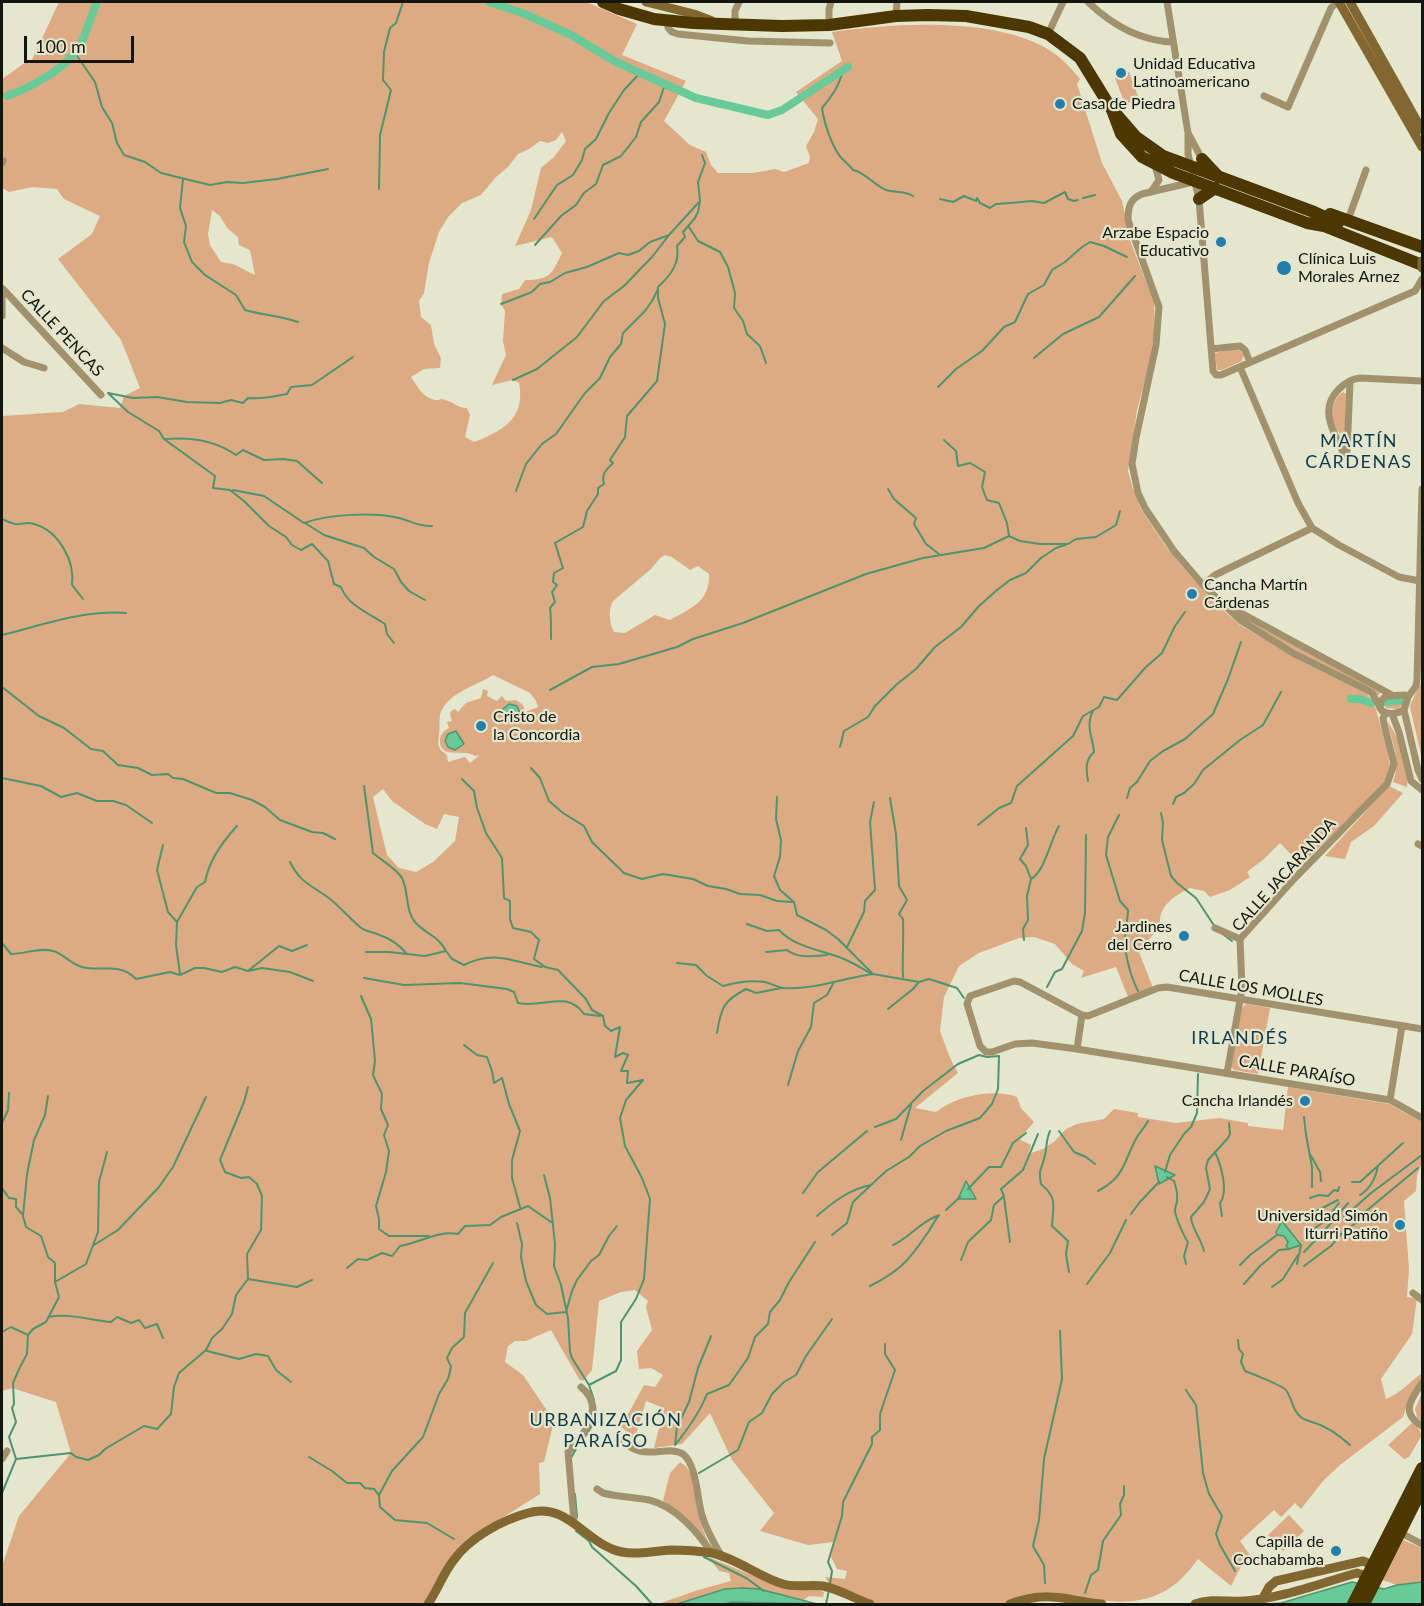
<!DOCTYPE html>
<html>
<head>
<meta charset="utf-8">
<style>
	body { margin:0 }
	#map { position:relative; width:1424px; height:1606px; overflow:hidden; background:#e4e6cd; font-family:Lato,sans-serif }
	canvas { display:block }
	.frame { position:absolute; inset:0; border:3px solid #14150c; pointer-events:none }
	.scale { position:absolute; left:24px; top:36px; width:110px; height:27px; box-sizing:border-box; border:3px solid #14150c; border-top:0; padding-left:8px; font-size:18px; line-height:21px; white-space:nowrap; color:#14150c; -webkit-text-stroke:4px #e4e6cd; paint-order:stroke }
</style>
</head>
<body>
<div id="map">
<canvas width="1424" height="1606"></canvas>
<div class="frame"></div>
<div class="scale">100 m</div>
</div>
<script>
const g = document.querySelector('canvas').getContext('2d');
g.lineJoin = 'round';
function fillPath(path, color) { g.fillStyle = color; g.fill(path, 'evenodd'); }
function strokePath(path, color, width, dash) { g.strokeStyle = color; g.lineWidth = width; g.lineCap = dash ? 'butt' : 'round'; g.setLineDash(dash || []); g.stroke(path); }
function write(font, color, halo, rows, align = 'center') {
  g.font = font + ' Lato,sans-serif'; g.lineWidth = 4.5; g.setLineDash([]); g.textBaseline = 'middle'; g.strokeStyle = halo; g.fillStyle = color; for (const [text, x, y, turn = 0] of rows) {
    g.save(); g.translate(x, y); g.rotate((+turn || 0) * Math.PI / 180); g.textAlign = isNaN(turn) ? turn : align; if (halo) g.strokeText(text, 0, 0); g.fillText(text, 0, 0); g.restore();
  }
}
fillPath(new Path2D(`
	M 59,2 L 586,2 L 637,24 L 622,55 L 686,81 L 664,121 L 690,145 L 706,152 L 711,165 L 718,173 L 753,173 L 775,169 L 784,172 L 809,163 L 810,157 L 806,146 L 814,132 L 818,119 L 796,92 L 842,61 L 832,32 C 894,23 991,17 1046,48 C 1060,56 1070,67 1080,79 L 1077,84 L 1102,163 L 1122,201 L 1131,243 L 1154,302 L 1155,328 L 1149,366 L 1137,410 L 1128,471 L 1133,489 L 1141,509 L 1167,548 L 1186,571 L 1216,604 L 1240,625 L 1303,662 L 1367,694 L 1375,706 L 1387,749 L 1390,766 L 1382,787 L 1301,865 L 1280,843 L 1264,859 L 1247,872 L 1250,877 L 1230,890 L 1210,897 L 1204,891 L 1190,888 C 1174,896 1158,906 1160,926 L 1139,952 L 1153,988 L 1128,997 L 1116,967 L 1081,978 L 1084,971 L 1072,964 L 1055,944 L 1034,937 L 1019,938 L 979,953 L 959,966 L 944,997 L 940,1031 L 950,1058 L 958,1073 L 915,1108 L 936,1112 C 956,1096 993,1088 1017,1097 L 1021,1108 L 1034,1122 L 1019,1139 L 1031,1145 L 1028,1154 L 1043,1149 L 1055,1141 L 1066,1129 L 1077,1124 L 1104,1119 L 1114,1109 L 1138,1113 L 1138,1117 L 1176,1123 L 1219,1118 L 1248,1123 L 1248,1126 L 1283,1130 L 1288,1087 L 1389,1104 L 1422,1122 L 1422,1163 L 1417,1175 L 1416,1191 L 1404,1201 L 1409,1269 L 1407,1297 L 1417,1298 L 1412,1334 L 1381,1379 L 1386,1399 C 1399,1394 1411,1381 1422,1373 L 1422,1379 L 1407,1405 L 1403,1417 L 1340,1465 L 1323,1481 L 1301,1509 L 1295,1503 L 1281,1517 L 1274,1510 L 1240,1541 L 1252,1558 L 1240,1568 L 1231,1586 L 1198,1559 C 1165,1606 1130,1606 1074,1597 C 1065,1595 1056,1592 1047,1592 C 1031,1593 1017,1599 1003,1604 L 877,1604 L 830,1586 L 825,1577 L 845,1579 L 847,1571 L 837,1569 L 830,1555 L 834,1542 L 808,1545 L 760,1531 L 774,1513 L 732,1460 L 710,1413 L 682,1444 L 654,1448 L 664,1408 L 646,1401 L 633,1444 L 630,1434 L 621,1427 L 644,1385 L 655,1387 L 663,1375 L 651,1368 L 639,1369 L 637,1351 L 652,1330 L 646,1307 L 648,1301 L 635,1290 L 621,1292 L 599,1301 L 592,1370 L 583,1381 L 579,1379 L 551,1330 L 526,1341 L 515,1341 L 508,1346 L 505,1362 L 523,1375 L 554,1421 L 544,1462 L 539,1463 L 540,1494 L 475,1535 L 424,1604 L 2,1604 L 2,1566 L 19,1516 L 71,1453 L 56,1402 L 12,1388 L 2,1391 L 2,416 L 63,412 L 79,404 L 120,408 L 124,396 L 140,388 L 121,340 L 58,259 L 92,234 L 100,216 L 64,199 L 57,189 L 33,187 L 9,192 L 2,188 L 2,79 L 26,62 L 30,64 ZM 562,132 L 566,141 L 554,157 L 541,168 L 531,210 L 515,246 L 552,237 L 562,253 C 552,274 550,280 525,280 L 519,289 L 502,294 L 501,304 L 505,311 L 503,341 L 506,355 L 492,385 L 513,380 L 519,383 C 526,418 503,431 474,442 L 465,437 L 470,415 L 467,408 C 456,408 455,402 445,400 C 436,397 445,401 435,400 C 423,398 417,386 411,377 L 424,369 L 440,368 L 441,358 L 434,344 L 431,325 L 421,317 L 419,301 L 424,293 L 429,263 L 439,232 L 448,217 L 462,203 L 481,195 L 496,177 L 508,167 L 518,154 L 529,149 L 540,141 L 548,143 L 556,140 ZM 212,210 L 220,216 L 228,229 L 238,237 L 239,245 L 250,250 L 255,275 L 233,264 L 221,262 L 210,245 L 208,234 ZM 665,555 L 672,557 L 690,570 L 698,566 L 709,574 C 710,602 691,608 670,620 L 655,615 L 625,633 L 614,632 C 609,623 608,610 613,601 L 651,569 L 660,558 ZM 493,675 L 530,693 L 536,701 L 538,707 L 525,712 L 523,705 L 516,700 L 506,701 L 502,696 L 497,701 L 487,696 L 488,691 L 483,689 L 481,698 L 466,703 L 458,712 L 455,709 L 451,711 L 450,714 L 452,721 L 447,722 L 449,728 C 445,730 441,733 440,739 C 438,761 466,748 475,756 L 480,755 L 470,763 L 465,757 L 448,762 L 447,755 C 438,749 437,745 439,735 C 440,729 439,722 440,715 C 446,693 476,686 493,675 ZM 383,789 L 392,801 L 425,824 L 437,829 L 444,814 L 459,817 L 455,841 L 433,862 L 416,872 L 399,868 L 387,855 L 373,797 Z
	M 1129,72 L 1139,99 L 1125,104 L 1115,78 Z
	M 1236,348 L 1244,354 L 1242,361 L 1222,370 L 1217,370 L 1215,353 Z
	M 1343,392 L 1346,394 L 1345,430 L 1343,434 C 1326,428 1330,400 1343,392 Z
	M 1241,617 L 1381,691 L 1378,696 L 1370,688 L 1278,641 Z
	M 1422,623 L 1422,759 L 1410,707 L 1411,703 L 1421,683 Z
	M 1392,697 L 1405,699 L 1403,705 L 1397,709 L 1386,708 L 1383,704 L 1384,700 Z
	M 1387,721 C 1400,739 1410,764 1407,787 L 1393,782 C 1401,761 1392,742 1387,721 Z
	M 1389,786 L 1403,793 L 1374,826 L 1351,842 L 1345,859 L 1325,856 Z
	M 1246,1004 L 1270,1008 L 1258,1074 L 1234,1070 L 1231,1066 L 1242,1008 Z
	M 1422,1393 L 1422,1422 L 1417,1417 L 1415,1409 Z
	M 1412,1423 L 1417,1426 L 1422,1435 L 1409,1457 L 1404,1459 L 1388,1445 Z
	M 680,1462 C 697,1471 695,1499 699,1516 C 701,1526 705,1535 709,1544 L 686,1517 L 663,1501 L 670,1473 Z
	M 1289,1515 L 1304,1531 L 1283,1551 L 1268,1535 Z
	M 1403,1540 L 1422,1548 L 1422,1582 L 1397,1585 L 1382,1580 Z
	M 708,1557 L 778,1586 L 814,1589 L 824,1592 L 823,1597 L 809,1596 L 804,1600 L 792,1599 L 759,1589 L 725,1589 L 677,1604 L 658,1604 L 698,1590 L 731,1581 L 729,1573 L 719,1571 Z`), '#dcab84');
const water = new Path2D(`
	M 509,704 L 517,706 L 520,713 L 518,718 L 508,722 L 503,709 Z
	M 456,731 L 464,744 L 455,750 L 448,747 L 445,741 L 448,734 Z
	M 1155,1166 L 1175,1175 L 1159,1184 Z
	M 966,1181 L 976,1199 L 958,1199 Z
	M 1282,1221 L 1301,1245 L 1289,1249 L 1286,1246 L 1288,1242 L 1284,1236 L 1277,1235 L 1276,1232 Z
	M 1352,1582 L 1384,1589 L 1397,1585 L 1422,1582 L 1422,1604 L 1268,1604 L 1281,1603 Z
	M 743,1588 L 759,1589 L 817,1604 L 732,1602 L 724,1604 L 677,1604 L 725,1589 Z`);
fillPath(water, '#67ca98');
strokePath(water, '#4e946e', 1.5);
strokePath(new Path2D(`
	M 75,53 L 95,82 L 102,107 L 112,123 L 117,143 L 124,155 L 145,162 L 161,173 L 210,185 L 227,182 L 243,183 L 277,179 L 328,169
	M 843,69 C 840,85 832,96 822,108 C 824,123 831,143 839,155 C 843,161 849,164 853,170 C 865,172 874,185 886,190 C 895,193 904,190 913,196
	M 183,179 L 180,208 L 186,226 L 184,242 L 192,262 L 205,275 L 236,295 L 245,310 C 263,315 280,316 298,322
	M 379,189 L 380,135 L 391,90 L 383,80 L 384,52 L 390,28 L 396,23 L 403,2
	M 1083,198 L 1095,195
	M 940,199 L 953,202 L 964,196 L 976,201 L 977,198 L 980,203 L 990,208 L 996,204 L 1010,203 L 1032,201 L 1044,203 L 1065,192 L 1068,199 L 1074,201 L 1078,200
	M 534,219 L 557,185 L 573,175 L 582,160 L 585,149 L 596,139 L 609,113 L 624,90 L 640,73
	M 689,227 L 698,241 L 720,252 L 728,267 L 735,293 L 734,308 L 743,321 L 747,334 L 760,346 L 766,363
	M 535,245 L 561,216 L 576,205 L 584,193 L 596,184 L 603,165 L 621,156 L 636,137 L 641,122 L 659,102 L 665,84
	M 501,304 L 532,292 L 540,284 L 550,282 L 565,273 L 587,267 L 619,253 L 628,255 L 639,251 L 650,242 L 669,235 L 700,201
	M 1034,358 L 1063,334 L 1099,317 L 1135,276
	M 513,380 L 537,369 L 577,337 L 604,301 L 624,286 L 652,257 L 669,235
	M 938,387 L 956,369 L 982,351 L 1004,327 L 1015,322 L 1028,294 L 1044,285 L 1052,270 L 1065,262 L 1082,247 L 1090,242 L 1104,246 L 1127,257
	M 108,393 L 128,412 L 159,431 L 164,439 L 215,476 L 213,488 L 230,490 L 244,501 L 269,526 L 286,537 L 292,545 L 301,550 L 312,544 L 328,561 L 334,584 L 341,587 C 348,606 369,613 385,624 L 387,634 L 394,643
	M 108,393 L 133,398 L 157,397 L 187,402 L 220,403 L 231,400 L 243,403 L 248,398 C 261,399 273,397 287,394 L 291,387 L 312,385 L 353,357
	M 166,439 C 190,437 216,441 236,455 L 243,450 L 264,460 L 283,459 L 297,461 L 322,483
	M 944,440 L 956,451 L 958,466 L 970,463 L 985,472 L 982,487 L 987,500 L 999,503 L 1007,523 L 1009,536
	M 888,489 L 894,499 L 916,518 L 914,524 L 926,544 L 939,554
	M 233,490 L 264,496 L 304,523 C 329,514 374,512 399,518 C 411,521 419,527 432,526
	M 516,491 L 526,464 L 542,444 L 556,434 L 585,393 L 600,378 L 610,357 L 621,344 L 623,333 L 645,311 L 652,301 L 658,289
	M 2,519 C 6,521 11,523 15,524 C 22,525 27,521 34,524 C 59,531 75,561 72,585 L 83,599
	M 305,523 L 324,535 L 364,548 L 374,557 L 394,569 L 401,582 L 409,591 L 425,600
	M 2,635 C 43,625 83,610 126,613
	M 551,639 C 551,631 551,613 550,608 L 555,602 L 552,592 L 557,585 L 553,582 L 554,573 L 563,568 L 555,543 L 583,527 L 587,511 L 598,494 L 598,488 L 604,484 C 601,474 606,470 613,463 L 610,460 L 625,437 L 627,416 L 657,381 L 665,324 L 658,298 L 658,287 C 671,275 680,263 677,246 L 685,237 L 683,232 L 695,218 L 698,212 L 700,201 L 698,182 L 705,163 L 702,155
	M 2,687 L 39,716 L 64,728 L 91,749 L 103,751 L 118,765 L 138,768 L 152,775 L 168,774 L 173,778 L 183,779 L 216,793 L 230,793 L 252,800 L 265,807 L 280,820 L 312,832 L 323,833 L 335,839
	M 550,690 L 592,667 L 619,664 L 677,647 L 693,639 L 743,623 L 866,574 L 923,558 L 984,548 L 1009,536 L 1020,541 L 1040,544 L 1068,544 L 1076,539 L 1096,537 L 1116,525 L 1120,511
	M 840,747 L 844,731 L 868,717 L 875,706 L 896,685 L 916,669 L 935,647 L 961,627 L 979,606 L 997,590 L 1010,580 L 1026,573 L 1041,558 L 1056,548 L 1065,545
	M 531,768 L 540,778 L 549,801 L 563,813 L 584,826 L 592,842 L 624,873 L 642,879 L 663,874 L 693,879 L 708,886 L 726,889 L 740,894 L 760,895 L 777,901 L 792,902
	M 2,778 L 41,786 L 61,797 L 77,793 L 97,801 L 113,801 L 126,805 L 152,823
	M 462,779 L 474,791 L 477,808 L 486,833 L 502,858 L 504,898 L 510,901 L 510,919 L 513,928 L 531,932 L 539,940 L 534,959 L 545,967 L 558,970 L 586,999 L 592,1010 L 603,1016 L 605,1026 L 611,1031 L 620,1027 L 615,1057 L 623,1053 L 628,1055 L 621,1071 L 628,1071 L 627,1083 L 643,1080 L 626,1100 L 620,1118 L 625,1146 L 642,1178 L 650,1199 L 644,1279 L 636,1299 L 621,1322 L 621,1360 L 616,1371 L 589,1385
	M 1088,781 C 1086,769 1085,760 1094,752 C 1093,738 1085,726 1093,711
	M 364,786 L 373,853 C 381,860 397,869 402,878 C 409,892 405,910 415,922 C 425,934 438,935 446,951
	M 777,797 L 776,819 L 781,840 L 780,857 L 774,876 L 780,890 L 794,902 L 797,915 L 826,930 L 838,939 L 873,974 L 919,982 L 929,979 L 957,988 L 964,998
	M 890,798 L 896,834 L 899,886 L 907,900 L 899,914 L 903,919 C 904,939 902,957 903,977
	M 1127,798 L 1130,788 L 1137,782 L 1150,761 L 1163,751 L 1185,739 L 1213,714 L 1228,679 L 1241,642
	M 1173,804 L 1176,797 L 1184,793 L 1194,784 L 1203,770 L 1240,740 L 1263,725 L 1281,692
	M 1161,813 L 1163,823 L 1162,840 L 1171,876 L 1177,883 L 1196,898 L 1215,927
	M 1119,815 L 1108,837 L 1106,855 L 1120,901 L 1128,910 C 1128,918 1126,926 1125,934 C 1124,953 1130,975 1138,991
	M 978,825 L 999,808 L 1011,803 L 1017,786 L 1073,736 L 1083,716 L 1099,707 L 1104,697 L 1117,700 L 1145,668 L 1162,653 L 1175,626 L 1185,612
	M 1026,828 L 1028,845 L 1020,859 L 1026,866 L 1031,879
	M 163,845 L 157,870 L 168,912 L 177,922
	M 290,862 C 300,882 309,884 326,896 C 339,905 349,918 360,927 C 364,931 372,932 377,934 C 389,938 400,945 407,954
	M 747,924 L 767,931 L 779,930 C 796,948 822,950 844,959 C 853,963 862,968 870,973
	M 1224,935 L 1232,941
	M 1024,940 L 1023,929 L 1028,920 L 1027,896 L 1031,879 C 1045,871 1050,841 1059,826
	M 2,943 L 11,954 C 25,954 39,947 53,951 C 63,953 70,964 82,967 C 102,972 119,962 136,979 L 170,972 L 180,975 L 195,968 L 204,968 L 222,972 L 235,967 L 248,971 L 262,968 L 290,972 L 313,981
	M 847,947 L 864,912 L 865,901 L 875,890 L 870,822 L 874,802
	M 366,952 L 389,952 L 425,956 L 446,951 L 452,959 L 464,965 C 494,950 511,961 542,967
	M 766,952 L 787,950 C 798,959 814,956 827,955
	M 677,963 L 696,965 L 707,976 L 723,986 C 737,982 751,980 765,982 C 772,984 777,987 784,988 C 814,990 843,978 873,974
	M 248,971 L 279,946 L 292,951 L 307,945
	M 180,974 L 176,945 L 177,922 L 197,887 L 205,882 C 209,861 223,841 237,826
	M 364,978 L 404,985 L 460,983 L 507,989 L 514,992 L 518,1003 C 543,1009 566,989 584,1014 L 600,1016
	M 1047,987 L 1055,972 L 1062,969 L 1082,931 L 1085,913 L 1086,835
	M 361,996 L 371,1019 L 375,1061 L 373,1075 L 382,1094 L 381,1109 L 388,1125 L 384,1135 L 389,1151 L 386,1172 L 376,1206 L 379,1219 L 379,1229 L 389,1236 L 429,1236
	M 888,1009 L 913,989 L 919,982
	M 717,1033 C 721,1008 723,1001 746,989 L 756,993 L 781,988
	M 464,1045 L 477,1055 L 487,1057 L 492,1071 L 494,1083 L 502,1078 L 509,1104 L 520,1131 L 512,1160 L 512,1178 L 520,1207
	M 788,1085 L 798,1051 L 811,1027 L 814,1003 L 827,995 L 834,982
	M 48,1096 L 45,1115 L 34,1140 L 27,1174 L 23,1216 L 26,1227 L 41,1236 L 48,1257 L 55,1263 L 55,1282
	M 1304,1117 L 1306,1135 L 1312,1167 L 1312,1187
	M 2,1123 L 8,1110 L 9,1093
	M 1050,1131 C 1046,1139 1047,1147 1045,1155 C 1042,1170 1038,1167 1041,1184 C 1058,1198 1053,1206 1052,1226 L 1068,1241 L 1066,1254 L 1069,1272
	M 1059,1131 L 1074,1152 L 1086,1157 L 1095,1164
	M 901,1140 L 911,1105
	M 1215,1152 C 1221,1165 1229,1192 1220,1203 L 1222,1216
	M 1310,1154 L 1320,1172 L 1321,1181
	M 1165,1172 L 1170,1155 L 1184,1134 L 1191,1127 L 1197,1113 L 1198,1074
	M 544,1175 L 550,1198 L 555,1244 L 554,1266 L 561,1285 L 568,1318 L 570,1352 L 572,1358 L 589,1385 L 594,1400
	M 1167,1177 L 1174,1181 C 1176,1187 1178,1194 1177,1200 C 1177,1204 1175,1207 1175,1210 C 1175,1216 1184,1237 1188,1242 L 1184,1256 L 1186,1264
	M 1352,1182 L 1360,1182 L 1403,1143
	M 2,1188 L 9,1198 L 16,1199 L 16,1207 L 22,1214
	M 968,1189 L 989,1167 L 1001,1167 L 1013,1143 L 1026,1133
	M 1098,1191 C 1126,1176 1123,1162 1137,1137 C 1140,1132 1145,1127 1148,1121
	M 803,1193 L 818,1172 L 867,1131
	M 1360,1195 C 1371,1188 1375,1179 1378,1166
	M 1004,1198 L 1010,1242
	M 1310,1198 L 1319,1195 L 1328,1196 L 1334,1190 L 1338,1191 L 1339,1187
	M 946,1210 L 960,1197
	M 1131,1214 L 1139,1203 L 1159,1182
	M 817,1216 C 833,1202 850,1189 871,1185
	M 1344,1217 L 1371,1193 L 1422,1155
	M 1295,1222 L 1338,1200
	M 517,1223 L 522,1244 L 521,1257 L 526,1281 L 536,1305 L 547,1314 L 566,1312 L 572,1291 L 577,1280 L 591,1261 L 599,1255 L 609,1236 L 617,1226
	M 832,1235 L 847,1223 L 853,1202 L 886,1171 L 909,1157 L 920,1146 L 946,1131 L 980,1118 L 992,1104 L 998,1089 L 999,1056 L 987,1057 L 979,1055 L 958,1064 L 923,1091 L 896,1119 L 875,1127
	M 1305,1235 L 1325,1221 L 1339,1203
	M 94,1245 L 118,1230 L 159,1187 L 173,1167 L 206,1097
	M 893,1245 C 909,1238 920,1222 937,1216
	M 1204,1251 C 1201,1238 1192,1230 1191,1217 L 1204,1202 L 1210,1189 L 1206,1168 L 1208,1160 L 1228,1138 L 1230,1134 L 1229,1123
	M 1304,1252 C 1320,1236 1334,1220 1348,1203
	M 961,1260 L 968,1242 L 991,1220 L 994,1205 L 1004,1196 L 1001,1189 L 1023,1170 L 1038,1134
	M 1297,1264 L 1301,1245
	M 1240,1265 L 1250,1255 L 1277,1235
	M 1304,1266 L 1331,1246 L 1344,1231 L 1359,1221 L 1365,1212 L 1418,1168
	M 347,1268 L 358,1259 L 367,1260 L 382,1253 L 392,1256 L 400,1246 C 419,1243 439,1230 458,1234 L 465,1226 L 490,1225 L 501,1217 L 528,1206 L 551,1222
	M 248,1279 L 297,1287 L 312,1280
	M 1087,1284 L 1110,1253 L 1126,1220
	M 1244,1284 L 1260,1266 L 1279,1250 L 1289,1249
	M 870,1286 C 898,1272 909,1261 926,1235 C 931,1229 934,1221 939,1215
	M 1272,1287 L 1283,1279 L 1298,1255
	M 48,1317 C 70,1313 90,1320 111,1322 L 117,1317 L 131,1323 L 139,1320 L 145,1328 L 157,1324 L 163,1338
	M 2,1332 L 11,1327 L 28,1335
	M 1238,1340 L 1239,1349 L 1243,1354 L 1241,1362 L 1245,1371 C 1253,1374 1283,1386 1286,1390 C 1293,1400 1292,1411 1302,1418 C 1306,1421 1311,1421 1315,1423 C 1328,1427 1340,1436 1350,1445
	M 207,1351 L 239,1359 L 256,1354 L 268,1356 L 276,1370 L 291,1382
	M 1186,1390 L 1196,1405 L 1203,1473 L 1209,1494 L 1222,1516 L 1216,1534 L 1220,1545 L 1235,1571
	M 584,1438 C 592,1428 597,1417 595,1405
	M 675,1445 C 688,1429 699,1414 707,1394 L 729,1385 L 748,1358 L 755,1337 L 768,1324 L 770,1312 L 780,1300 L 789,1282 L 815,1242
	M 675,1445 L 677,1427 L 689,1402 L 698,1368 L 711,1336
	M 309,1457 L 332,1471 L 347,1483 L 360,1483 L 365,1488 L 374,1489 L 379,1495 L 380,1507 L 395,1520 L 427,1523 L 454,1539
	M 571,1458 L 577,1447
	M 16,1459 L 71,1453 L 76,1457 L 88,1460 L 99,1455 L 105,1449 L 144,1426 L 157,1429 L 171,1414 L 174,1387 L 179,1373 L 206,1350 L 212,1338 L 222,1329 L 232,1314 L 236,1295 L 248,1279 L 247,1254 L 261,1230 L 262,1196 L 257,1184 L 249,1177 L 241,1178 L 225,1172 L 220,1160 L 244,1102 L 248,1087
	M 699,1473 L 738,1450 L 749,1422 L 762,1413 L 772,1394 L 784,1382 L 796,1375 L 806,1356 L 832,1319
	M 2,1493 L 16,1459 L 9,1437 L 16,1422 L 12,1408 L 14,1404 L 13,1383 L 20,1367 L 27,1354 L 28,1335 L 33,1329 L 46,1322 L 59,1297 L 55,1282 L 86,1264 L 98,1232 L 99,1182 L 107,1152
	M 575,1494 L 577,1517
	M 379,1495 L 392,1471 L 423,1437 L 439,1394 L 448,1379 L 451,1367 L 447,1358 L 452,1348 L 464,1337 L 465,1313 L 493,1263
	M 576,1531 L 589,1541 L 592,1547 L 636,1586 L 652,1604
	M 704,1557 L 746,1578 L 764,1591
	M 1045,1583 L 1044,1565 L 1033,1546 L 1039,1520 L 1044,1459 L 1062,1379 L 1060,1331
	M 830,1584 L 832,1571 L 828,1562 L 842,1516 L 843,1502 L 872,1444 L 872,1437 L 880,1430 L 880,1414 L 895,1370 L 885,1354 L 885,1344
	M 1085,1593 L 1091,1575 L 1098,1570 L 1103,1541 L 1121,1515 L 1120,1504 L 1124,1495 L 1124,1486
	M 826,1604 L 829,1590`), '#4e946e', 2);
strokePath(new Path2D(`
	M 489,2 L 525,14 L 573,36 L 616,62 L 696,98 L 768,115 L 782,110 L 848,67
	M 7,96 C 30,88 67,68 80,46 C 87,32 91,16 97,2
	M 1351,699 L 1360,699 L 1371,703
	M 1385,702 L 1402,700`), '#67ca98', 8);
strokePath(new Path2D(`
	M 1088,2 C 1111,24 1140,41 1173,42
	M 1167,2 L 1188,133 L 1202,159 L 1201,161
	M 896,16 L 897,2
	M 668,21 L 668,28 L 672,32 L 678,34 L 748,41 L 830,43
	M 735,25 L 735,11 L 739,2
	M 829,25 L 829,9 L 831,2
	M 1048,34 L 1063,2
	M 1264,96 L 1288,107 L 1331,8 L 1337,2
	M 1188,133 L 1188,154 L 1199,199 L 1213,371 L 1216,375 L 1221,375 L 1415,291 L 1422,279
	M 2,163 L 3,161
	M 1193,182 L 1142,194 C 1130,199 1128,207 1128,220 L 1159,307 L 1156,345 L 1136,438 L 1132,464 L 1138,493 L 1145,508 L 1174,551 L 1203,585 L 1240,620 L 1293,653 L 1365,689 L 1372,693 L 1382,711 C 1390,715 1396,714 1404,710 L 1408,697 L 1416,686 L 1417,680 L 1422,489
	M 1151,192 L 1159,180 L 1155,165
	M 1348,220 L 1366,170
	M 3,289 L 101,395
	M 2,316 L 2,289
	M 2,348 L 24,362 L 44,368
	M 1211,349 L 1240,346 L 1245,350 L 1250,362
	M 1240,367 L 1298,503 L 1312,528 L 1339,545 L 1399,577 L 1420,581
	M 1350,381 L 1347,453 L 1344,454 C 1334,433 1318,409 1339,389 C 1345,383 1351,379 1360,378 L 1422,381
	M 1203,585 L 1215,575 L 1312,528
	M 1233,612 L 1243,614 L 1392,695
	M 1380,708 L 1381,701 L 1386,696 L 1405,695 L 1408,697
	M 1404,710 L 1418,770 L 1422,779
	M 1392,714 L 1399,732 L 1411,781 L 1422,790
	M 1418,844 L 1422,846
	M 1215,928 L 1240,939
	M 1422,1029 L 1167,987 L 1158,988 L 1088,1016 L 1082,1015 L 1020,982 L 1014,981 L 970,996 L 967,1004 L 980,1046 L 986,1052 L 992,1052 L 1015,1044 L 1032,1043 L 1077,1049 L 1390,1100 L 1422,1118
	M 1077,1049 L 1082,1015
	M 1227,1073 L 1242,989 L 1240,939 L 1294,879 L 1387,784 L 1394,764 L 1384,724 L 1383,718 L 1386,713
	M 1390,1100 L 1402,1026
	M 1413,1293 L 1422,1300
	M 1422,1383 C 1411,1399 1400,1413 1422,1426
	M 623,1440 C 641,1463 668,1444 683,1454 C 697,1465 697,1499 702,1515 C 706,1530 714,1543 722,1557
	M 2,1459 L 7,1451
	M 597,1489 L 603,1493 C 618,1497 634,1497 649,1500 C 676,1506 697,1532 712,1553
	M 574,1522 L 568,1452 C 585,1434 606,1407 581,1387
	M 1401,1533 L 1422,1544`), '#a2916d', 7);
strokePath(new Path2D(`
	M 646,2 L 694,14 L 712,21
	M 1339,2 L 1422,147
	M 1350,2 L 1422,130
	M 1263,1598 L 1269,1587 L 1276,1581 L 1363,1561 L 1373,1565
	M 428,1604 C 437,1591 443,1574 453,1561 C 469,1538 502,1520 528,1513 C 565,1502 583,1538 612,1549 C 631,1557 651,1551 671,1550 C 684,1550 699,1551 712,1553 C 736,1558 759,1577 783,1584 C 796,1588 810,1584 823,1586 C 839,1589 855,1599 870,1604
	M 1010,1604 C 1050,1590 1063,1600 1102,1604
	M 1195,1604 C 1211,1598 1228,1602 1245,1601 C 1283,1598 1321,1583 1357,1573 L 1367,1576`), '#826830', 9);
strokePath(new Path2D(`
	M 603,2 L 619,9 L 654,19 L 693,23 L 782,26 L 829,25 L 896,16 L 928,15 L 966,16 L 1029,27 L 1048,34 L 1080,58 L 1112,110 L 1121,134 L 1142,157 L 1173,173 L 1307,223 L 1324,226 L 1422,265
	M 1117,115 L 1136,137 L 1163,156 L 1314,212 L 1338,223
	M 1202,159 L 1217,175
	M 1199,199 L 1215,188
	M 1330,214 L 1422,247
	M 1353,1604 L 1422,1468
	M 1364,1604 L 1422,1489`), '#4c3701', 12);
strokePath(new Path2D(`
	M 1422,261 L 1422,268`), '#826830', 9);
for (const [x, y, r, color] of [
	[1121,73,6,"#227fac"],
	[1060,104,6,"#227fac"],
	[1221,242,6,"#227fac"],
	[1284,268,8,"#227fac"],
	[1192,594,6,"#227fac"],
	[481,726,6,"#227fac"],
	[1184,936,6,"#227fac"],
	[1305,1101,6,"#227fac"],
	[1400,1225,6,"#227fac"],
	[1336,1551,6,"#227fac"]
]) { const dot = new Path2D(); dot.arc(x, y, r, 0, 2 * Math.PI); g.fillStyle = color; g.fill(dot); strokePath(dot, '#e4e6cd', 2); }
write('16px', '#14150c', '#e4e6cd', [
	["Unidad Educativa",1133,64],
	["Latinoamericano",1133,82],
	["Casa de Piedra",1072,104],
	["Arzabe Espacio",1209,233,"right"],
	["Educativo",1209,251,"right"],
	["Clínica Luis",1298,259],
	["Morales Arnez",1298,277],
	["Cancha Martín",1204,585],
	["Cárdenas",1204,603],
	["Cristo de",493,717],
	["la Concordia",493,735],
	["Jardines",1172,927,"right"],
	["del Cerro",1172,945,"right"],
	["Cancha Irlandés",1293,1101,"right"],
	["Universidad Simón",1388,1216,"right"],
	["Iturri Patiño",1388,1234,"right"],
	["Capilla de",1324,1542,"right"],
	["Cochabamba",1324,1560,"right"]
], 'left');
write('16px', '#14150c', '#e4e6cd', [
	["CALLE PENCAS",62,333,47],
	["CALLE JACARANDA",1284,875,-48],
	["CALLE LOS MOLLES",1251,988,10],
	["CALLE PARAÍSO",1297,1071,10]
]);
g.letterSpacing = '1.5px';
write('18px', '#0d394e', '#e4e6cd', [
	["MARTÍN",1359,441],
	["CÁRDENAS",1359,462],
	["IRLANDÉS",1240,1038],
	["URBANIZACIÓN",606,1420],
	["PARAÍSO",606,1441]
]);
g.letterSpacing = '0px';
</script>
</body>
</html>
